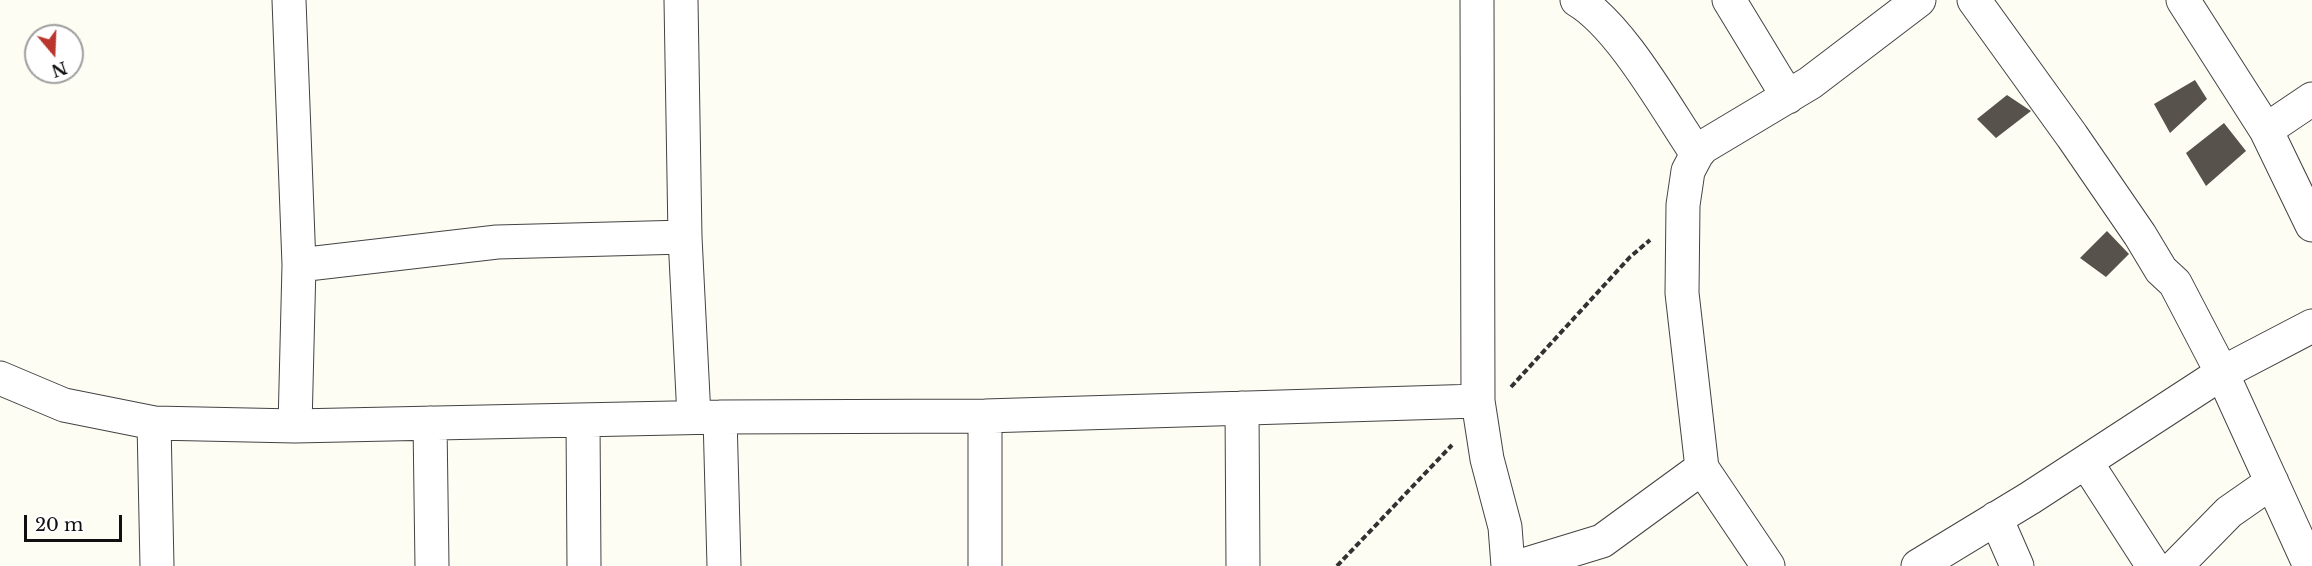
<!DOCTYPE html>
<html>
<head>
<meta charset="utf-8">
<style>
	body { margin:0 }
	#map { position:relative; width:2312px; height:566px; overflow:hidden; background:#fefdf3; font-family:"Libre Baskerville",serif }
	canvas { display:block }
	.north { position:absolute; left:24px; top:24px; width:60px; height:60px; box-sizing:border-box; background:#fff; border:2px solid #9f9f9f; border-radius:50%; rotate:161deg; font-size:16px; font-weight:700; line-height:24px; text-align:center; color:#101010 }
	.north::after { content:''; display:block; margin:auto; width:21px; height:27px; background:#ba352d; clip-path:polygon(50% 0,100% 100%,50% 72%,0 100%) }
	.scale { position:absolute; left:24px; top:515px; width:98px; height:27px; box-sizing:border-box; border:3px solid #101010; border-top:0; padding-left:8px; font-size:18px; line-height:21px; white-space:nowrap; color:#101010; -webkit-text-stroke:4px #fff; paint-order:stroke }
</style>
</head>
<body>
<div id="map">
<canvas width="2312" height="566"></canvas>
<div class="north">N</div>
<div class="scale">20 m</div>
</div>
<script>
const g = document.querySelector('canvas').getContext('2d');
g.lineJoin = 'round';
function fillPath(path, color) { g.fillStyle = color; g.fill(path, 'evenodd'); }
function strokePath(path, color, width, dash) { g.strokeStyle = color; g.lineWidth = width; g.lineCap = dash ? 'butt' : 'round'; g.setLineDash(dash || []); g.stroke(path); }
fillPath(new Path2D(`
	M 2195,80 L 2207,99 L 2170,133 L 2154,104 Z
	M 2007,95 L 2031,111 L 1996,138 L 1977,119 Z
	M 2224,123 L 2246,151 L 2206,186 L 2186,153 Z
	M 2107,231 L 2129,254 L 2106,277 L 2080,258 Z`), '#58524c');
const minor = new Path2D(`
	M 289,0 L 299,265 L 295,426
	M 681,0 L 685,237 L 694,417
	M 1477,0 L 1478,401 L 1487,459 L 1505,527 L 1508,566
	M 1577,0 C 1621,26 1667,110 1697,154
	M 1729,0 L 1788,97
	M 1974,0 L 2072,136 L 2140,235 L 2161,270 L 2175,283 L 2222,373 L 2310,566
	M 2183,0 L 2266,130 L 2312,225
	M 2266,130 L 2312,99
	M 299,265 L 497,242 L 685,237
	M 0,378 L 64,405 L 154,423 L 295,426 L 720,417 L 985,416 L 1478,401
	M 1242,408 L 1243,566
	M 985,416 L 985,566
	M 720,417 L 724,566
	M 583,420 L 584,566
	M 154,423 L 157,566
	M 430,423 L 432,566
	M 2086,462 L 2153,566
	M 1996,518 L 2017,566
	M 1520,566 L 1602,541 L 1702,468
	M 1768,566 L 1702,468 L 1682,293 L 1683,205 L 1688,171 L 1697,154 L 1703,147 L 1810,83 L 1919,0
	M 1918,566 L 2030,498 L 2222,373 L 2312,326
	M 2176,566 L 2229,512 L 2272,482`);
strokePath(minor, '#434343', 35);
strokePath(new Path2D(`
	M 1511,387 L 1630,257 L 1650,240
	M 1337,566 L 1452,445`), '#323232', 4, [6, 3]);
strokePath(minor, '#fff', 33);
</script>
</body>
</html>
